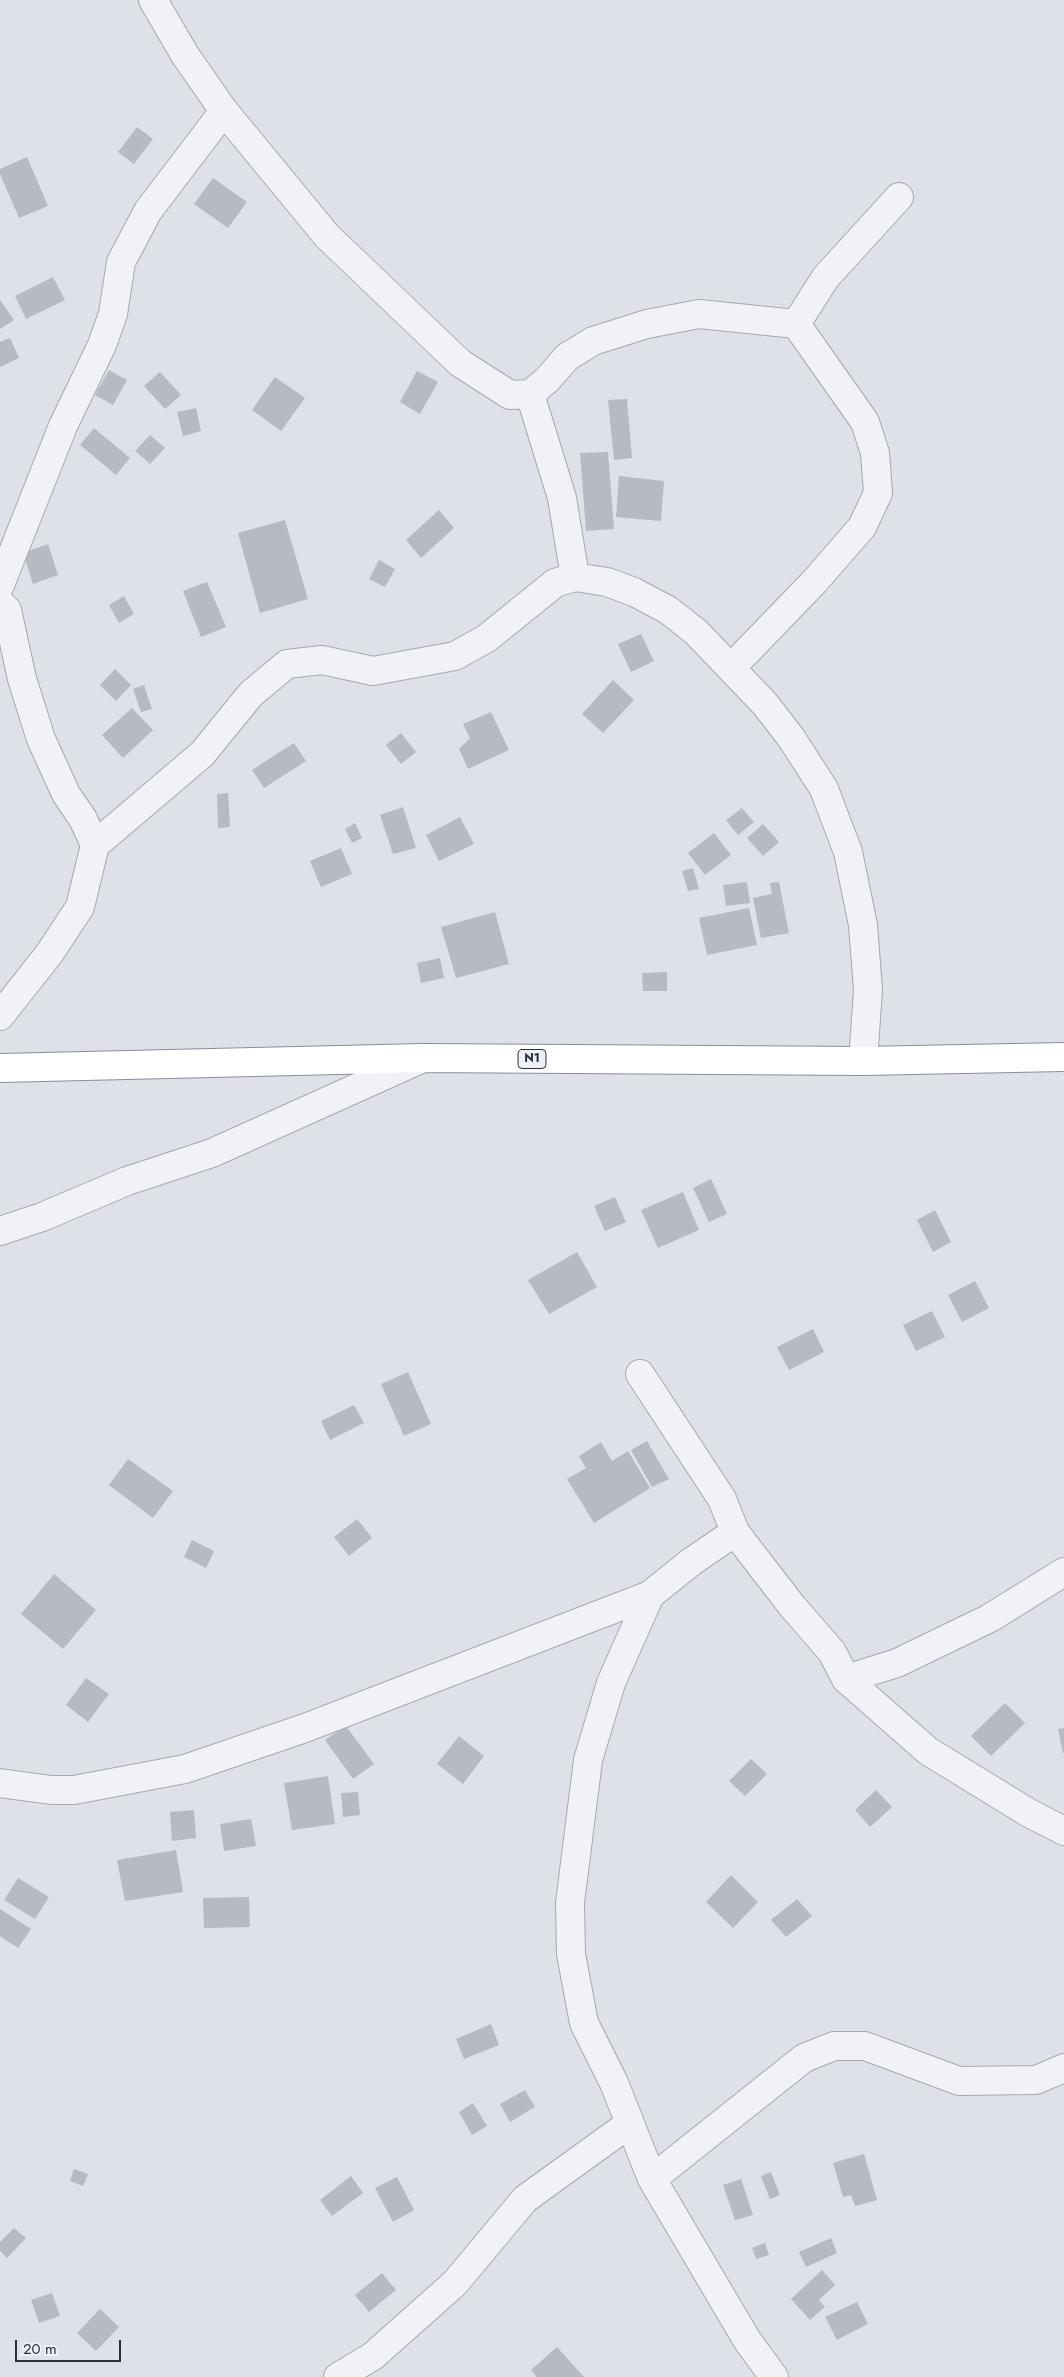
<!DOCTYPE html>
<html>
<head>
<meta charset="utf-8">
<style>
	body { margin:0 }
	#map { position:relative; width:1064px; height:2377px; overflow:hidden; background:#dee1e7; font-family:Jost,sans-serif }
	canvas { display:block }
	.scale { position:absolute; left:15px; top:2340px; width:106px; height:22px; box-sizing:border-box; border:2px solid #282f3d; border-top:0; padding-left:6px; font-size:15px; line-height:18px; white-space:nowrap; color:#282f3d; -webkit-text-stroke:4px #edf0f4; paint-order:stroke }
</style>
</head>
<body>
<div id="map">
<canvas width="1064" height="2377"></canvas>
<div class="scale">20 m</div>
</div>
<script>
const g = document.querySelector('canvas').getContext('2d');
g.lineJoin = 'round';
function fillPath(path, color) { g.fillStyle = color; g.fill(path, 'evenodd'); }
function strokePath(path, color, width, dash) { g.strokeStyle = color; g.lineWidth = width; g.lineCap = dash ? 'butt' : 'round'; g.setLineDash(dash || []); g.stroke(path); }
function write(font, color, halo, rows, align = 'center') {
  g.font = font + ' Jost,sans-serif'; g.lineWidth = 4.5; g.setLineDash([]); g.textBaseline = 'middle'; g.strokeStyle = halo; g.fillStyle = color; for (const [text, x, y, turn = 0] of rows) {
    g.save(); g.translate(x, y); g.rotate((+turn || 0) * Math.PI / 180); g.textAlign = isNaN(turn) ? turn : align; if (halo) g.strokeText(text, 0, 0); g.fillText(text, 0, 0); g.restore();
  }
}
fillPath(new Path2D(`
	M 137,127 L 153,139 L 134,164 L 118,152 Z
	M 27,157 L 48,206 L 19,218 L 0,174 L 0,169 Z
	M 213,178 L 247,202 L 228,228 L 194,204 Z
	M 53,277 L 65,300 L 26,319 L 15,296 Z
	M 0,300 L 14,320 L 0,329 Z
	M 10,338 L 19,358 L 0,367 L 0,342 Z
	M 109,370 L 127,380 L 113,405 L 95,395 Z
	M 417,371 L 438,382 L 420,414 L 400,402 Z
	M 160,372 L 181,395 L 165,409 L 144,386 Z
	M 275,377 L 305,398 L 281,431 L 252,410 Z
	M 627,399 L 632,458 L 614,460 L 608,400 Z
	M 196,408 L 201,431 L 183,436 L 177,412 Z
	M 94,428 L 130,458 L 116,475 L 80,445 Z
	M 150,435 L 165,448 L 150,464 L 135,451 Z
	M 608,452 L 614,529 L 586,531 L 580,453 Z
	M 619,476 L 664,481 L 661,521 L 616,517 Z
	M 439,510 L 454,528 L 421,558 L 406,540 Z
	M 285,520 L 308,599 L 260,613 L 238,533 Z
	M 48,544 L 58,575 L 33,584 L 23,553 Z
	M 379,560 L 395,569 L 385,587 L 369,579 Z
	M 207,582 L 226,627 L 201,637 L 183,591 Z
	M 124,596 L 134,614 L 119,623 L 109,605 Z
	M 641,634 L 654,661 L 631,672 L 618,644 Z
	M 115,669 L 131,685 L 116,701 L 100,685 Z
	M 613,680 L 634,700 L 603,733 L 582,714 Z
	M 144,685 L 152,709 L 141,712 L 133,689 Z
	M 132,708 L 153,730 L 123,758 L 102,735 Z
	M 491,712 L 509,750 L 468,769 L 459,749 L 470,738 L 463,724 Z
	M 401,733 L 416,752 L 401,764 L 386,745 Z
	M 294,743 L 306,761 L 264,788 L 252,770 Z
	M 228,793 L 230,827 L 218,828 L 217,794 Z
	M 403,807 L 416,848 L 393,854 L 380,815 Z
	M 742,808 L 754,822 L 738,835 L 726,820 Z
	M 460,817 L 474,844 L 439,861 L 426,835 Z
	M 355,823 L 362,838 L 352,843 L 345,829 Z
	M 763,824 L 779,842 L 763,856 L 747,838 Z
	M 714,833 L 731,855 L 705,875 L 688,853 Z
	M 341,848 L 352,874 L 321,887 L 310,861 Z
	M 693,868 L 699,889 L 688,891 L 682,871 Z
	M 747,882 L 750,903 L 726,906 L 723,885 Z
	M 779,882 L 789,933 L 761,938 L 753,898 L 772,894 L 770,883 Z
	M 749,908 L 757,945 L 707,955 L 699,918 Z
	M 495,912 L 509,964 L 456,978 L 441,927 Z
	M 440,958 L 444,978 L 421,983 L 417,963 Z
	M 667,972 L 667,991 L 643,991 L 642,973 Z
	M 711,1179 L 727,1214 L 709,1222 L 693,1188 Z
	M 683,1192 L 699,1230 L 658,1248 L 641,1210 Z
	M 615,1197 L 626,1222 L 605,1231 L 594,1206 Z
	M 935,1210 L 951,1242 L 933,1252 L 917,1220 Z
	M 577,1252 L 597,1287 L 549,1314 L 528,1280 Z
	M 975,1281 L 989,1308 L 962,1322 L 948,1295 Z
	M 932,1311 L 945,1337 L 916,1351 L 903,1325 Z
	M 813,1329 L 824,1352 L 789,1370 L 777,1347 Z
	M 408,1372 L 431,1424 L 404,1436 L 381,1384 Z
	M 354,1405 L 364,1423 L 330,1440 L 321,1421 Z
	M 647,1441 L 669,1479 L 652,1487 L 631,1450 Z
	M 601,1442 L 612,1461 L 628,1451 L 650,1488 L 594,1523 L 567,1479 L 586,1468 L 579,1456 Z
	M 128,1459 L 173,1491 L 153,1518 L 109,1485 Z
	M 357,1519 L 372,1538 L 349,1556 L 334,1537 Z
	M 192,1540 L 214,1551 L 206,1568 L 184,1557 Z
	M 54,1574 L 96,1610 L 63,1649 L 21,1614 Z
	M 86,1678 L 109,1694 L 88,1722 L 66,1705 Z
	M 1005,1703 L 1025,1723 L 991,1756 L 971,1736 Z
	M 346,1726 L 374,1764 L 353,1779 L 325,1740 Z
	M 1064,1728 L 1064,1753 L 1063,1753 L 1058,1729 Z
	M 459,1736 L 484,1756 L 463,1784 L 437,1764 Z
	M 751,1759 L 767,1774 L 745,1796 L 729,1781 Z
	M 328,1776 L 335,1824 L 292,1830 L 284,1783 Z
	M 876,1790 L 892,1807 L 870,1827 L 855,1810 Z
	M 358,1792 L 360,1815 L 343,1817 L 341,1793 Z
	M 194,1810 L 196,1838 L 172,1841 L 170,1812 Z
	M 251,1819 L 256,1846 L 224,1851 L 220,1824 Z
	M 176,1850 L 183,1892 L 125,1901 L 117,1860 Z
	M 731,1875 L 758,1902 L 733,1928 L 706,1902 Z
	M 18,1878 L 49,1897 L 35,1919 L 4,1900 Z
	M 249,1897 L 250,1927 L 204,1928 L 203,1898 Z
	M 797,1899 L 812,1916 L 786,1937 L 771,1920 Z
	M 0,1909 L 31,1929 L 18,1948 L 0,1936 Z
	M 491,2024 L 499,2045 L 464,2059 L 456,2039 Z
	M 525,2090 L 535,2107 L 510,2122 L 500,2104 Z
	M 473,2103 L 487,2126 L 472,2135 L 459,2112 Z
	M 864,2154 L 877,2200 L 855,2206 L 851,2195 L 843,2197 L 833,2163 Z
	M 74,2169 L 88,2174 L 83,2186 L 70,2181 Z
	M 771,2172 L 780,2195 L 770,2199 L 761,2176 Z
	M 351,2176 L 363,2193 L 332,2216 L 320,2200 Z
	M 397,2177 L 414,2210 L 393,2222 L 375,2188 Z
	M 741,2179 L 753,2215 L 735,2220 L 723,2185 Z
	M 14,2228 L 26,2238 L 7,2258 L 0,2251 L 0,2242 Z
	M 831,2238 L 837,2253 L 806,2267 L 799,2252 Z
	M 765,2243 L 769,2255 L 756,2259 L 752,2248 Z
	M 822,2270 L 835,2285 L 819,2300 L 825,2307 L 810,2320 L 791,2299 Z
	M 382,2273 L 396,2290 L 369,2312 L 355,2295 Z
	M 52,2293 L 60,2316 L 39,2323 L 31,2300 Z
	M 857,2302 L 868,2324 L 837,2340 L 825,2317 Z
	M 100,2309 L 119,2327 L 96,2351 L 77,2333 Z
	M 557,2347 L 584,2377 L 537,2377 L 531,2370 Z`), '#b5bac3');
const minor = new Path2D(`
	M 153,0 L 185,55 L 224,111 L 327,236 L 460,363 L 510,395 L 530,394 L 547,380 L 567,357 L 593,341 L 647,324 L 699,314 L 796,324 L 865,422 L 875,453 L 878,493 L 862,527 L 815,581 L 731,668
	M 796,324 L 826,277 L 899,197
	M 530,394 L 562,498 L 575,577
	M 0,585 L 63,426 L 102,345 L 113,314 L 121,262 L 148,211 L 224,111
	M 0,603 L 7,610 L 22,679 L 41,739 L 66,794 L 83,819 L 95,845 L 80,907 L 49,954 L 0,1016
	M 95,845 L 202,754 L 251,694 L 287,664 L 322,660 L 373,671 L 455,656 L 487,638 L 555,583 L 575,577 L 607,582 L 634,592 L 668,610 L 696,632 L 765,704 L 792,739 L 824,789 L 848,852 L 863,925 L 868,990 L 863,1061
	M 0,1231 L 42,1217 L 127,1181 L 212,1153 L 423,1058
	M 640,1374 L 722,1499 L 735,1532 L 792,1606 L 832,1652 L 846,1679 L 928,1751 L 1029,1813 L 1064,1831
	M 650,1595 L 611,1683 L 588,1760 L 570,1903 L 571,1954 L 584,2023 L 614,2083 L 652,2179 L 747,2340 L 774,2377
	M 846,1679 L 897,1663 L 990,1618 L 1064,1572
	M 0,1783 L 51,1790 L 74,1790 L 185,1769 L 305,1728 L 650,1595 L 691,1562 L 735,1532
	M 652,2179 L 804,2058 L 834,2046 L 865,2046 L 959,2081 L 1036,2080 L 1064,2068
	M 338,2377 L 373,2356 L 455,2283 L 525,2199 L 629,2124`);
const highway = new Path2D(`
	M 0,1068 L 423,1058 L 863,1061 L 1064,1057`);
strokePath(minor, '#a4a8b1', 30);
strokePath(highway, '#868e9c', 30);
strokePath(minor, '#f0f2f5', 28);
strokePath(highway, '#fff', 28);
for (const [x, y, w] of [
	[532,1059,28]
]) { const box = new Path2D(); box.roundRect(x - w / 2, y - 9.5, w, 19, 4); g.fillStyle = '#edf0f4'; g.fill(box); strokePath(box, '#282f3d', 1); }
write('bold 12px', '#282f3d', null, [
	["N1",532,1059]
]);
</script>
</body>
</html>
